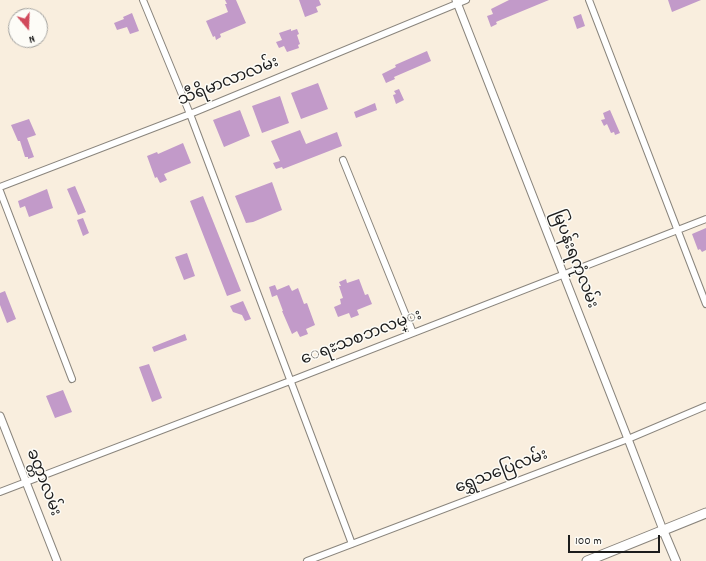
<!DOCTYPE html>
<html>
<head>
<meta charset="utf-8">
<style>
	body { margin:0 }
	#map { position:relative; width:706px; height:561px; overflow:hidden; background:#f9eede; font-family:Dekko,sans-serif }
	canvas { display:block }
	.north { position:absolute; left:8px; top:8px; width:40px; height:40px; box-sizing:border-box; background:#fdfcf7; border:1px solid #a3a29f; border-radius:50%; rotate:161deg; font-size:11px; font-weight:700; line-height:16px; text-align:center; color:#1c1c1c }
	.north::after { content:''; display:block; margin:auto; width:14px; height:18px; background:#d1495b; clip-path:polygon(50% 0,100% 100%,50% 72%,0 100%) }
	.scale { position:absolute; left:568px; top:535px; width:92px; height:18px; box-sizing:border-box; border:2px solid #1c1c1c; border-top:0; padding-left:5px; font-size:12px; line-height:14px; white-space:nowrap; color:#1c1c1c; -webkit-text-stroke:3px #fdfcf7; paint-order:stroke }
</style>
</head>
<body>
<div id="map">
<canvas width="706" height="561"></canvas>
<div class="north">N</div>
<div class="scale">100 m</div>
</div>
<script>
const g = document.querySelector('canvas').getContext('2d');
g.lineJoin = 'round';
function fillPath(path, color) { g.fillStyle = color; g.fill(path, 'evenodd'); }
function strokePath(path, color, width, dash) { g.strokeStyle = color; g.lineWidth = width; g.lineCap = dash ? 'butt' : 'round'; g.setLineDash(dash || []); g.stroke(path); }
function write(font, color, halo, rows, align = 'center') {
  g.font = font + ' Dekko,"Noto Sans Myanmar",sans-serif'; g.lineWidth = 3; g.setLineDash([]); g.textBaseline = 'middle'; g.strokeStyle = halo; g.fillStyle = color; for (const [text, x, y, turn = 0] of rows) {
    g.save(); g.translate(x, y); g.rotate((+turn || 0) * Math.PI / 180); g.textAlign = isNaN(turn) ? turn : align; if (halo) g.strokeText(text, 0, 0); g.fillText(text, 0, 0); g.restore();
  }
}
fillPath(new Path2D(`
	M 225,0 L 236,0 L 246,23 L 220,34 L 221,37 L 216,40 L 215,36 L 213,37 L 206,21 L 228,12 L 225,4 L 227,4 Z
	M 299,0 L 319,0 L 321,5 L 316,7 L 318,12 L 305,17 Z
	M 509,0 L 549,0 L 503,19 L 496,22 L 497,24 L 491,27 L 487,16 L 493,14 L 491,9 Z
	M 668,0 L 701,0 L 672,12 Z
	M 132,13 L 139,31 L 130,34 L 127,27 L 117,30 L 114,23 L 124,19 L 123,17 Z
	M 581,14 L 585,26 L 577,29 L 573,17 Z
	M 291,29 L 291,31 L 297,29 L 299,34 L 297,35 L 300,44 L 298,45 L 299,48 L 287,52 L 284,46 L 279,48 L 276,42 L 282,40 L 279,33 Z
	M 427,51 L 431,61 L 394,77 L 395,79 L 386,83 L 382,74 L 396,67 L 395,65 Z
	M 318,83 L 328,109 L 301,119 L 291,93 Z
	M 399,89 L 404,100 L 396,104 L 393,95 L 396,94 L 394,91 Z
	M 280,96 L 289,123 L 262,133 L 252,106 Z
	M 375,103 L 377,110 L 356,118 L 354,112 Z
	M 240,110 L 250,136 L 224,147 L 213,120 Z
	M 610,110 L 620,133 L 615,135 L 614,132 L 611,133 L 607,124 L 604,126 L 601,120 L 605,119 L 603,113 Z
	M 29,119 L 36,135 L 27,138 L 34,157 L 28,159 L 28,157 L 25,157 L 20,141 L 18,141 L 11,125 Z
	M 300,130 L 306,144 L 337,132 L 342,146 L 283,169 L 282,167 L 276,169 L 273,163 L 280,161 L 271,141 Z
	M 183,143 L 191,163 L 164,174 L 167,180 L 160,183 L 157,177 L 155,178 L 147,156 L 157,152 L 158,154 Z
	M 272,182 L 282,210 L 253,222 L 246,223 L 235,196 Z
	M 75,186 L 86,212 L 78,215 L 67,189 Z
	M 47,189 L 53,208 L 29,217 L 25,206 L 20,208 L 18,201 Z
	M 203,196 L 241,291 L 227,296 L 190,201 Z
	M 83,218 L 89,233 L 83,236 L 77,220 Z
	M 706,228 L 706,250 L 702,252 L 700,249 L 698,250 L 692,234 Z
	M 187,253 L 195,276 L 184,280 L 175,257 Z
	M 346,279 L 347,283 L 359,279 L 365,295 L 368,294 L 372,304 L 357,310 L 359,315 L 351,318 L 349,313 L 338,317 L 334,307 L 341,304 L 340,299 L 343,298 L 339,286 L 341,286 L 339,282 Z
	M 275,285 L 277,290 L 289,285 L 292,291 L 298,288 L 304,304 L 307,303 L 315,325 L 306,329 L 308,334 L 300,337 L 297,331 L 292,334 L 282,311 L 283,311 L 277,295 L 272,297 L 269,287 Z
	M 5,291 L 16,319 L 7,323 L 0,305 L 0,293 Z
	M 243,301 L 251,319 L 245,321 L 242,315 L 233,312 L 230,306 Z
	M 185,334 L 187,340 L 154,352 L 152,347 Z
	M 149,364 L 162,398 L 152,402 L 139,367 Z
	M 63,390 L 72,412 L 55,418 L 46,396 Z`), '#c29ac9');
const minor = new Path2D(`
	M 143,0 L 190,114 L 352,544
	M 589,0 L 706,304
	M 343,160 L 413,333
	M 0,187 L 190,114 L 466,0
	M 0,191 L 72,379
	M 0,492 L 290,381 L 706,219
	M 307,561 L 628,439 L 706,406`);
const tertiary = new Path2D(`
	M 456,0 L 628,439 L 663,530
	M 0,416 L 57,561`);
const secondary = new Path2D(`
	M 663,530 L 676,561`);
const primary = new Path2D(`
	M 587,561 L 706,513`);
strokePath(minor, '#8a857d', 8);
strokePath(tertiary, '#8a857d', 9);
strokePath(secondary, '#8a857d', 10);
strokePath(primary, '#8a857d', 11);
strokePath(minor, '#fff', 6);
strokePath(tertiary, '#fff', 7);
strokePath(secondary, '#fff', 8);
strokePath(primary, '#fff', 9);
write('16px', '#1c1c1c', '#fdfcf7', [
	["သီရိမာလာလမ်း",229,83,-22],
	["မြပန်းရကုံလမ်း",573,260,69],
	["ေရႊသစၥာလမ္း",362,339,-21],
	["ရွှေသပြေလမ်း",502,473,-21],
	["ခတ္တာလမ်း",42,483,69]
]);
</script>
</body>
</html>
